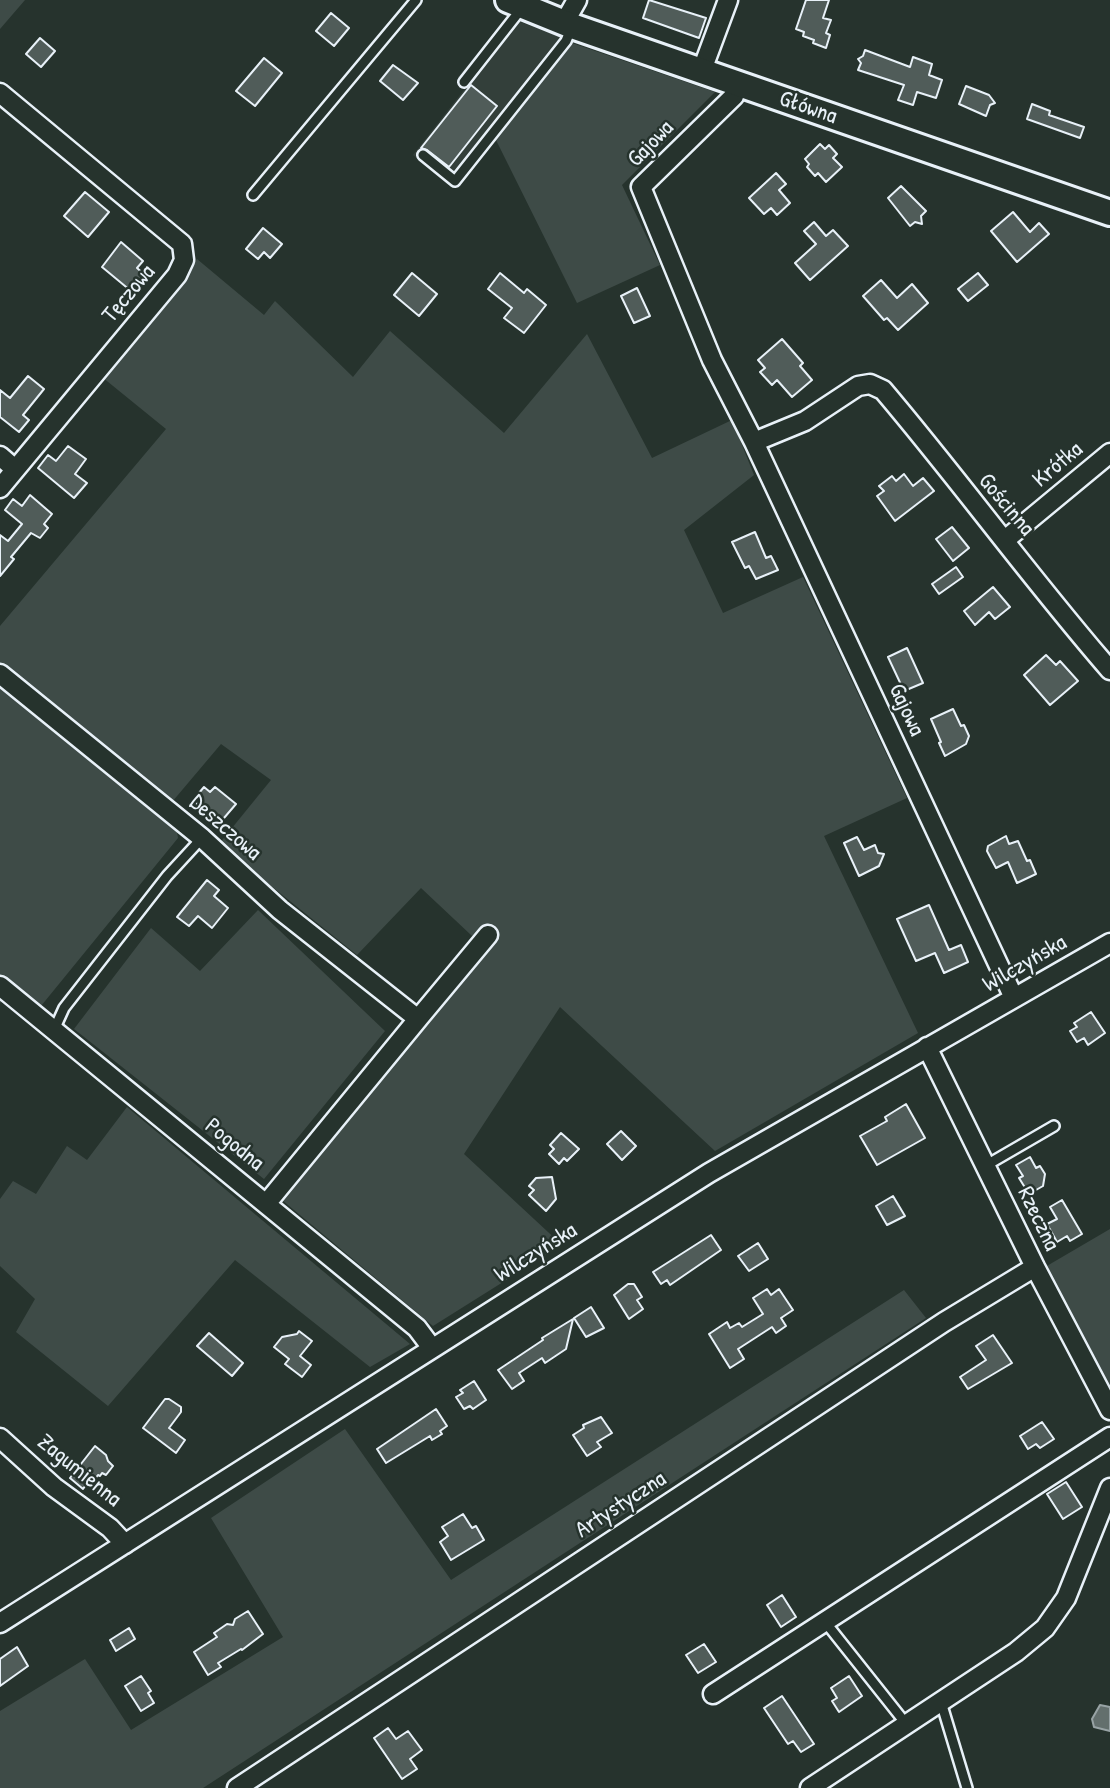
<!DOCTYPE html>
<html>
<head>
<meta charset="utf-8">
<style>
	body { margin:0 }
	canvas { display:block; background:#26332d }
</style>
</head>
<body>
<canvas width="1110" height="1788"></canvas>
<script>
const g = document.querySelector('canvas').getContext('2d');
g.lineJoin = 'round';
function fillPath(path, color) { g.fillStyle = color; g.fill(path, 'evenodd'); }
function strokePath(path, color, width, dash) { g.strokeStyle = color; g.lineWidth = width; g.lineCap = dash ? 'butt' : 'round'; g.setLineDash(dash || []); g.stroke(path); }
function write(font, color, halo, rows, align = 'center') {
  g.font = font + ' "Patrick Hand",sans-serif'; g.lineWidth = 5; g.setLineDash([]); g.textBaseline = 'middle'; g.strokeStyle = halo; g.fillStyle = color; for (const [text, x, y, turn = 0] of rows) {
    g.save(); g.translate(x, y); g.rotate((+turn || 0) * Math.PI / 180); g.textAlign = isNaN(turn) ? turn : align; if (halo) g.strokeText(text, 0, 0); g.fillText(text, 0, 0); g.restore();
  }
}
fillPath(new Path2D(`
	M 507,17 L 563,38 L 448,184 L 413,155 L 467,86 L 458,77 Z`), '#333f3a');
fillPath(new Path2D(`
	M 0,0 L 25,0 L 0,29 Z
	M 572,43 L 715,92 L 622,185 L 660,265 L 577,303 L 496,140 Z
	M 197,259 L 264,315 L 275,301 L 353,377 L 390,331 L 504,433 L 587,334 L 652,458 L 732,420 L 754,475 L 684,530 L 723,613 L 803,577 L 907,798 L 824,836 L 918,1033 L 715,1151 L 560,1007 L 464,1154 L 562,1245 L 433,1326 L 282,1200 L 487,950 L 421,888 L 357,955 L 219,844 L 271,780 L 221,744 L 172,802 L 178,838 L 41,1006 L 15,986 L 0,1003 L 0,626 L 166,429 L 102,377 Z
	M 258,910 L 385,1031 L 264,1179 L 74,1029 L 151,928 L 200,971 Z
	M 127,1107 L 410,1344 L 370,1367 L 235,1260 L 108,1406 L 16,1332 L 35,1299 L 0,1266 L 0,1199 L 13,1181 L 36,1194 L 67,1146 L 87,1160 Z
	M 1110,1229 L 1110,1397 L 1040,1270 Z
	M 904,1290 L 926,1318 L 203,1788 L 0,1788 L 0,1711 L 85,1659 L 131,1730 L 283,1637 L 211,1518 L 345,1429 L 451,1580 Z`), '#3e4b47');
const water = new Path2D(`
	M 1100,1705 L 1110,1707 L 1110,1731 L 1094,1727 L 1092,1719 Z`);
fillPath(water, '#636f6d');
strokePath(water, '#98a3a5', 2);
const building = new Path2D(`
	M 649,0 L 706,18 L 699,38 L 643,18 Z
	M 806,0 L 829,0 L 823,18 L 831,20 L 826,33 L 830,35 L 826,48 L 813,43 L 814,40 L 803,36 L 804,32 L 796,29 Z
	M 331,13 L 349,28 L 334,46 L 316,31 Z
	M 40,38 L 55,51 L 41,67 L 26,54 Z
	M 865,50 L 910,67 L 913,57 L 932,64 L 929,75 L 942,80 L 936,98 L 917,92 L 913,105 L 898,100 L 904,85 L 858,70 L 861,63 L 858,59 L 863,56 Z
	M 264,58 L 282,73 L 255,106 L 236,91 Z
	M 393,65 L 418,83 L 403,100 L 380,81 Z
	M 471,85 L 497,106 L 449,167 L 427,150 L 421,148 Z
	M 966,86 L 989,95 L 995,103 L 990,105 L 986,116 L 959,104 Z
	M 1032,104 L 1050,111 L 1049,115 L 1084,127 L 1080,138 L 1027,119 Z
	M 820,144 L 825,149 L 829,145 L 837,154 L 833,158 L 842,167 L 826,182 L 818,173 L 815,176 L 807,167 L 809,164 L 805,159 Z
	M 776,173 L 786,184 L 779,190 L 790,203 L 777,215 L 771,208 L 764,214 L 749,198 Z
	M 901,186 L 926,211 L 921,216 L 922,224 L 915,222 L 910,226 L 888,198 Z
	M 85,192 L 109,212 L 88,237 L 64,216 Z
	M 1013,212 L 1030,232 L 1039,223 L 1049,234 L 1017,262 L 991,231 Z
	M 814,222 L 826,236 L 833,230 L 848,246 L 810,280 L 795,263 L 816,244 L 804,231 Z
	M 263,228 L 282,244 L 270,258 L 264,252 L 258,259 L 246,249 Z
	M 121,242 L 143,261 L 137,268 L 145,275 L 131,291 L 102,267 Z
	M 412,273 L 437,294 L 419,316 L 394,295 Z
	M 500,273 L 524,293 L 527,289 L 546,305 L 524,333 L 504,318 L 512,308 L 488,289 Z
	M 978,273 L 988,285 L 968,301 L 958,289 Z
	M 881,280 L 897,298 L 912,284 L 928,303 L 898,330 L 887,318 L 884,320 L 863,296 Z
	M 637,288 L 650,316 L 634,323 L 621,296 Z
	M 782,339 L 803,363 L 800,366 L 812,380 L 792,397 L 777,380 L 772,385 L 760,372 L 765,368 L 758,360 Z
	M 28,376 L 44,389 L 23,415 L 29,420 L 19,432 L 0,417 L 0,390 L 10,398 Z
	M 68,446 L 86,459 L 75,474 L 87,483 L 74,498 L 38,468 L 48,455 L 56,461 Z
	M 904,474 L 913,486 L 923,478 L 934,491 L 895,521 L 877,496 L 884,491 L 879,486 L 892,476 L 896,481 Z
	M 30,495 L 52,514 L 44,524 L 48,528 L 40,538 L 31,533 L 11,557 L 14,559 L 0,576 L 0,535 L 8,541 L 22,524 L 5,510 L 13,499 L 22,506 Z
	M 952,527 L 969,548 L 953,561 L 936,539 Z
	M 755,532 L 766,558 L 771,556 L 778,570 L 756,579 L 749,566 L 745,568 L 732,542 Z
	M 956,567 L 963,577 L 939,594 L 932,584 Z
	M 993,587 L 1010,607 L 995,619 L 989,612 L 975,625 L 964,611 Z
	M 907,648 L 923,683 L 904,691 L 888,657 Z
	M 1046,655 L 1056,665 L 1060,661 L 1078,681 L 1050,705 L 1024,675 Z
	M 953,709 L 961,726 L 964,725 L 969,736 L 966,744 L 945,756 L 939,743 L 941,742 L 931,719 Z
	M 204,787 L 210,792 L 215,787 L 236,804 L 218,825 L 193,800 Z
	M 1006,836 L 1009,844 L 1018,841 L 1027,861 L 1030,860 L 1036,874 L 1017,883 L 1008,862 L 996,868 L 987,851 L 988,846 Z
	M 857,837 L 864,850 L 875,845 L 878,853 L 884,854 L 879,866 L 859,876 L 844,843 Z
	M 207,880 L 219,890 L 214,896 L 228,908 L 212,928 L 198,916 L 189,926 L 177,917 Z
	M 929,905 L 949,950 L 961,945 L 968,962 L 944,973 L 935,953 L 916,961 L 897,919 Z
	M 1091,1012 L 1105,1033 L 1088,1045 L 1084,1038 L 1077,1042 L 1070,1031 L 1077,1027 L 1074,1023 Z
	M 906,1104 L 925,1138 L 877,1165 L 860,1136 L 887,1121 L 885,1117 Z
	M 621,1131 L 636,1146 L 622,1160 L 607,1144 Z
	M 561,1133 L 579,1149 L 567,1161 L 564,1158 L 559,1164 L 549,1154 L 554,1149 L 550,1145 Z
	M 1030,1157 L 1036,1168 L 1040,1166 L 1045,1174 L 1043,1186 L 1029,1194 L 1019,1178 L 1023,1176 L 1016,1165 Z
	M 552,1177 L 556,1199 L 546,1211 L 529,1195 L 534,1190 L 529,1186 L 536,1178 Z
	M 893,1196 L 905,1216 L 887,1225 L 876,1206 Z
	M 1062,1200 L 1082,1234 L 1070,1241 L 1067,1236 L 1057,1242 L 1047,1224 L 1057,1219 L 1050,1207 Z
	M 711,1235 L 721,1250 L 670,1285 L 667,1280 L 661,1284 L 653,1272 Z
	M 758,1243 L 768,1259 L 749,1271 L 738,1256 Z
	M 628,1284 L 634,1284 L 642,1297 L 637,1300 L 643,1309 L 629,1319 L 614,1295 Z
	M 767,1289 L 771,1295 L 779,1289 L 793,1310 L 781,1318 L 786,1326 L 776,1333 L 772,1327 L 738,1349 L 744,1359 L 730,1368 L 709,1334 L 727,1322 L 730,1328 L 739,1323 L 742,1327 L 763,1314 L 753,1298 Z
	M 591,1307 L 604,1328 L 586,1337 L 574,1318 Z
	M 573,1319 L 566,1349 L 545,1363 L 542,1358 L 519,1373 L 524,1381 L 512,1389 L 498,1370 L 543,1340 L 542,1338 Z
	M 299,1331 L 312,1341 L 300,1356 L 311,1365 L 302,1377 L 285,1364 L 289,1359 L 274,1347 L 282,1337 L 297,1334 Z
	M 209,1333 L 243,1363 L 232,1376 L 197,1346 Z
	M 993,1335 L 1012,1363 L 968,1389 L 960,1377 L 986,1360 L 976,1346 Z
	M 474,1381 L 486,1400 L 473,1409 L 470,1406 L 464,1409 L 456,1397 L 463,1393 L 460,1390 Z
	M 165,1399 L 169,1399 L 181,1407 L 181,1412 L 169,1428 L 185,1440 L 176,1453 L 143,1428 Z
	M 436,1409 L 447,1426 L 440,1431 L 442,1434 L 432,1440 L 430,1436 L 386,1463 L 377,1449 Z
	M 601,1417 L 612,1433 L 597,1442 L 601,1447 L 587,1456 L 573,1435 L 584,1428 L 583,1425 Z
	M 1042,1422 L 1054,1439 L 1040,1448 L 1036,1444 L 1028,1449 L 1020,1436 Z
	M 95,1446 L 106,1455 L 108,1461 L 113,1466 L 106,1475 L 102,1473 L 100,1476 L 98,1475 L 91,1484 L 88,1482 L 83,1489 L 70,1478 Z
	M 1066,1482 L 1082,1507 L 1063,1519 L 1047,1494 Z
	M 463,1514 L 472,1528 L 476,1526 L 484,1540 L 451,1560 L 440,1542 L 448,1536 L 442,1527 Z
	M 782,1595 L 796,1617 L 781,1627 L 767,1605 Z
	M 248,1611 L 263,1634 L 242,1650 L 241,1649 L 218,1663 L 221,1667 L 208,1675 L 194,1652 L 217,1637 L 214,1633 L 227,1624 L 233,1625 L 235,1619 Z
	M 129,1628 L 135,1639 L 116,1651 L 110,1640 Z
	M 704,1644 L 716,1662 L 698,1673 L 686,1655 Z
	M 17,1647 L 28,1666 L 0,1686 L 0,1659 Z
	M 141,1676 L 151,1691 L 148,1693 L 154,1703 L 141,1711 L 125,1686 Z
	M 849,1676 L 862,1696 L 839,1712 L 832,1701 L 837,1698 L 831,1688 Z
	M 782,1696 L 814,1744 L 801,1752 L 793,1741 L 788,1744 L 764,1708 Z
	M 388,1728 L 396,1739 L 408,1731 L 422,1750 L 410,1759 L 417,1769 L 402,1779 L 374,1738 Z`);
fillPath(building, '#505c59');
strokePath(building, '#e8f1f8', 2);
const lane = new Path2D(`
	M 464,82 L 522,8
	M 423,155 L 455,181 L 566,41 L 571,29
	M 253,195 L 416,0
	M 54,1030 L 64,1008 L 167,876 L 202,838
	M 985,1166 L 1054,1126
	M 826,1623 L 907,1725
	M 941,1702 L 967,1788`);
const street = new Path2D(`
	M 564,23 L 577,0
	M 702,70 L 728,0
	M 738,83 L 734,96 L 641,187 L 712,360 L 754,442 L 1014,998
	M 0,93 L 182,244 L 184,260 L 177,275 L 0,488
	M 754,442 L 805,421 L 858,386 L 870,384 L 883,390 C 961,482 1031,579 1110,670
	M 0,456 L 15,469
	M 1005,540 L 1110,453
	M 0,674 L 202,838 L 280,910 L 418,1019 L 266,1204
	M 0,986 L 417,1328 L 432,1348
	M 418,1019 L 488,935
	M 927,1047 L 1035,1267 L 1110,1410
	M 0,1438 L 54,1487 L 110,1528 L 125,1544
	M 0,1623 L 709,1173 L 1110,943
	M 713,1694 L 1110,1437
	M 237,1788 L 944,1322 L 1035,1267
	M 810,1788 L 1016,1652 L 1045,1628 L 1066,1598 L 1110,1488`);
const secondary = new Path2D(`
	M 508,0 L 572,26 L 1110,213`);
strokePath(lane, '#e8f1f8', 14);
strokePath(street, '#e8f1f8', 23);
strokePath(secondary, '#e8f1f8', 30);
strokePath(lane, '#26332d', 9);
strokePath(street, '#26332d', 18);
strokePath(secondary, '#26332d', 24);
write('23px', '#e8f1f8', '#26332d', [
	["Główna",808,108,19],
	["Gajowa",651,144,-46],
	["Tęczowa",129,294,-50],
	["Krótka",1058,465,-40],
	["Gościnna",1006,505,50],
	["Gajowa",906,710,65],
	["Deszczowa",225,828,41],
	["Wilczyńska",1025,964,-30],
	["Pogodna",234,1145,39],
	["Rzeczna",1038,1219,64],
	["Wilczyńska",536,1253,-32],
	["Zagumienna",79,1471,39],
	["Artystyczna",621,1505,-33]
]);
</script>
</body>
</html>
